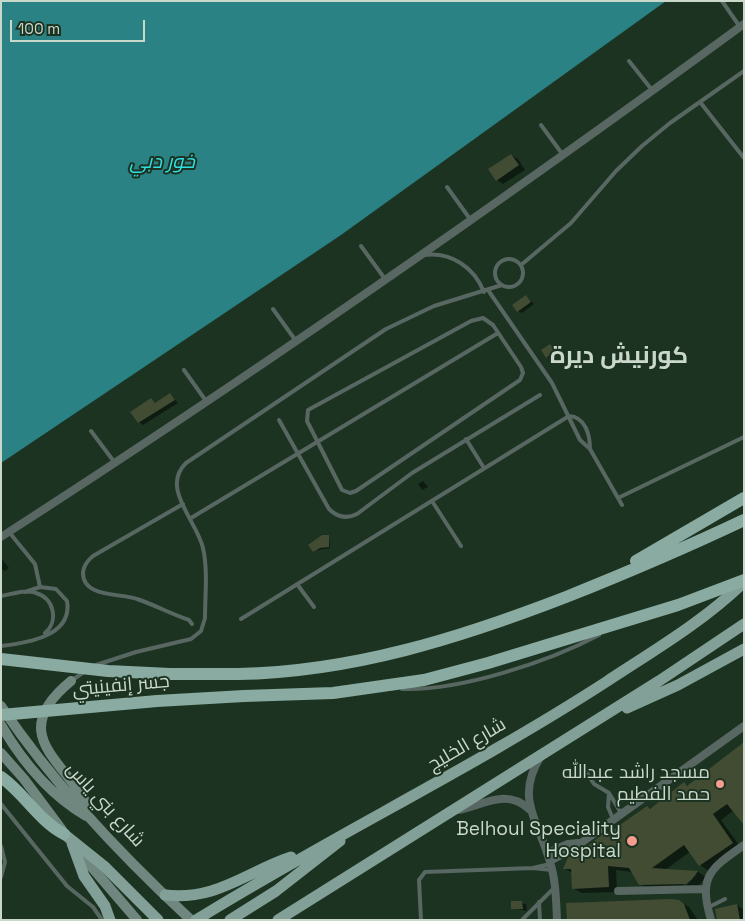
<!DOCTYPE html>
<html>
<head>
<meta charset="utf-8">
<style>
	body { margin:0 }
	#map { position:relative; width:745px; height:921px; overflow:hidden; background:#1c3321; font-family:"Space Grotesk",sans-serif }
	canvas { display:block }
	.frame { position:absolute; inset:0; border:2px solid #cad8cc; pointer-events:none }
	.scale { position:absolute; left:10px; top:20px; width:135px; height:22px; box-sizing:border-box; border:2px solid #cad8cc; border-top:0; padding-left:6px; font-size:15px; line-height:18px; white-space:nowrap; color:#cad8cc; -webkit-text-stroke:4px #1c3321; paint-order:stroke }
</style>
</head>
<body>
<div id="map">
<canvas width="745" height="921"></canvas>
<div class="frame"></div>
<div class="scale">100 m</div>
</div>
<script>
const g = document.querySelector('canvas').getContext('2d');
g.lineJoin = 'round';
function fillPath(path, color) { g.fillStyle = color; g.fill(path, 'evenodd'); }
function strokePath(path, color, width, dash) { g.strokeStyle = color; g.lineWidth = width; g.lineCap = dash ? 'butt' : 'round'; g.setLineDash(dash || []); g.stroke(path); }
function write(font, color, halo, rows, align = 'center') {
  g.font = font + ' "Space Grotesk",Cairo,sans-serif'; g.lineWidth = 4; g.setLineDash([]); g.textBaseline = 'middle'; g.strokeStyle = halo; g.fillStyle = color; for (const [text, x, y, turn = 0] of rows) {
    g.save(); g.translate(x, y); g.rotate((+turn || 0) * Math.PI / 180); g.textAlign = isNaN(turn) ? turn : align; if (halo) g.strokeText(text, 0, 0); g.fillText(text, 0, 0); g.restore();
  }
}
fillPath(new Path2D(`
	M 1,1 L 666,1 L 341,235 L 1,463 Z`), '#2a8285');
fillPath(new Path2D(`
	M 511,155 L 518,159 L 525,170 L 503,184 L 497,180 Z
	M 526,296 L 534,304 L 522,313 L 518,311 Z
	M 550,345 L 559,354 L 551,359 L 547,357 Z
	M 170,394 L 178,403 L 143,425 L 139,422 L 151,399 L 157,404 Z
	M 423,481 L 428,487 L 422,490 L 418,484 Z
	M 329,536 L 330,548 L 313,551 Z
	M 1,558 L 9,568 L 5,571 L 1,569 Z
	M 727,756 L 734,810 L 721,820 L 741,848 L 709,871 L 700,865 L 691,851 L 665,870 L 698,872 L 706,877 L 696,888 L 684,888 L 697,874 L 693,874 L 681,888 L 649,889 L 640,884 L 633,872 L 616,870 L 617,892 L 582,893 L 573,888 L 573,873 L 565,869 L 581,853 L 647,807 L 651,809 L 685,784 L 689,787 Z
	M 679,901 L 689,907 L 698,920 L 568,920 Z
	M 513,902 L 526,904 L 527,911 L 512,908 Z
	M 736,905 L 743,909 L 744,920 L 719,920 Z`), '#0007');
fillPath(new Path2D(`
	M 511,154 L 519,165 L 496,181 L 488,169 Z
	M 526,295 L 531,302 L 517,312 L 512,305 Z
	M 550,344 L 555,351 L 546,358 L 541,350 Z
	M 170,393 L 175,400 L 138,423 L 130,412 L 151,398 L 155,403 Z
	M 322,535 L 329,535 L 329,547 L 320,548 L 313,552 L 308,545 Z
	M 744,742 L 744,825 L 727,804 L 713,814 L 733,843 L 699,866 L 684,845 L 652,868 L 698,871 L 692,879 L 686,884 L 639,885 L 629,868 L 608,866 L 609,887 L 572,889 L 571,869 L 563,869 L 568,857 L 580,852 L 604,833 L 607,834 L 647,806 L 650,809 L 684,782 L 687,786 Z
	M 671,899 L 679,900 L 684,904 L 690,920 L 567,920 L 566,903 Z
	M 511,901 L 522,901 L 523,909 L 511,909 Z
	M 737,904 L 740,920 L 717,920 L 715,909 Z`), '#424c33');
strokePath(new Path2D(`
	M 722,1 L 740,27
	M 629,61 L 652,90
	M 700,102 L 744,158
	M 541,125 L 563,155
	M 447,187 L 470,219
	M 361,246 L 385,279
	M 425,255 C 451,252 474,267 484,292
	M495 273a14 14 0 1 1 28 0a14 14 0 1 1-28 0Z
	M 521,265 L 571,223 L 616,171 L 642,146 L 670,123 L 744,71
	M 488,290 L 552,383 L 580,440 L 590,449 L 622,505
	M 273,309 L 296,341
	M 483,318 L 493,325 L 521,367 L 523,373 L 520,380 L 356,491 L 350,493 L 342,490 L 307,421 L 308,410 L 471,321 Z
	M 184,370 L 206,401
	M 279,420 L 329,509 C 337,517 347,519 357,514 L 412,473 L 540,395
	M 91,431 L 115,463
	M 466,439 L 484,468
	M 618,498 L 744,437
	M 432,501 L 461,546
	M 183,504 L 93,556 C 88,560 84,565 83,572 C 82,598 121,593 137,599 C 155,605 171,614 189,620 L 192,624
	M 191,518 L 498,333
	M 9,532 L 35,564 L 40,587
	M 297,584 L 314,607
	M 1,596 C 12,594 26,589 36,593 C 54,598 59,621 45,633
	M 241,619 L 569,416 C 585,417 590,434 590,449
	M 1,646 C 27,643 73,636 67,601 L 56,589 L 40,587 L 25,592
	M 96,665 L 136,652 L 191,639 L 201,631 L 205,618 C 205,595 208,570 203,548 C 197,521 160,488 186,463 L 386,329 L 434,306 L 502,285
	M 71,681 L 84,672
	M 402,689 C 460,691 548,662 599,635
	M 583,767 L 594,784 L 609,793 L 621,813
	M 609,793 L 608,807 L 613,819
	M 1,804 L 67,886 L 93,907 L 102,920
	M 1,846 L 5,862 L 1,877
	M 533,868 L 550,864
	M 539,902 L 540,920
	M 707,908 L 725,899
	M 421,920 L 419,880 L 425,872 L 533,868 L 552,870
	M 522,920 L 555,887`), '#586762', 4);
strokePath(new Path2D(`
	M 1,537 C 254,374 501,202 744,24
	M 541,756 C 514,798 539,822 550,862 C 556,881 556,900 557,920
	M 458,810 C 484,805 506,788 529,809
	M 547,853 L 568,844 L 578,843
	M 550,861 L 574,848 L 744,726
	M 618,891 L 704,889
	M 711,920 C 698,876 710,869 744,845`), '#586762', 8);
strokePath(new Path2D(`
	M 71,681 C 5,735 65,760 89,808
	M 1,706 C 54,785 122,856 191,920
	M 1,725 C 22,761 50,795 86,816
	M 1,753 L 24,779 L 62,830
	M 77,850 L 137,920`), '#708780', 10);
strokePath(new Path2D(`
	M 627,708 L 678,685 L 744,649
	M 64,834 L 104,866 L 158,920
	M 72,843 L 84,876 L 105,906 L 110,920
	M 165,895 C 216,901 246,872 291,857
	M 196,920 C 330,837 473,768 606,682 C 653,651 703,622 744,582
	M 230,920 L 276,891 L 340,841
	M 278,920 L 659,681 L 744,624`), '#82a097', 11);
strokePath(new Path2D(`
	M 636,561 L 744,498
	M 238,674 C 352,672 460,638 566,597 C 626,573 685,548 744,520
	M 244,696 L 333,693 L 424,680 L 488,663 L 678,605 L 744,580
	M 1,777 C 25,794 38,820 64,834`), '#8aaba1', 12);
strokePath(new Path2D(`
	M 1,659 L 108,671 L 170,674 L 238,674
	M 1,715 L 157,701 L 244,696`), '#8aaba1', 12);
for (const [x, y, r, color] of [
	[720,784,5,"#f59d8f"],
	[632,841,6,"#f59d8f"]
]) { const dot = new Path2D(); dot.arc(x, y, r, 0, 2 * Math.PI); g.fillStyle = color; g.fill(dot); strokePath(dot, '#1c3321', 2); }
write('19px', '#cad8cc', '#1c3321', [
	["جسر إنفينيتي",121,686,-5],
	["شارع الخليج",467,745,-30],
	["شارع بني ياس",105,805,48]
]);
write('19px', '#cad8cc', '#1c3321', [
	["مسجد راشد عبدالله",710,773],
	["حمد الفطيم",710,795],
	["Belhoul Speciality",621,830],
	["Hospital",621,852]
], 'right');
write('italic 20px', '#31dee4', '#1c3321', [
	["خور دبي",162,163]
]);
write('bold 24px', '#cad8cc', '#1c3321', [
	["كورنيش ديرة",619,356]
]);
</script>
</body>
</html>
